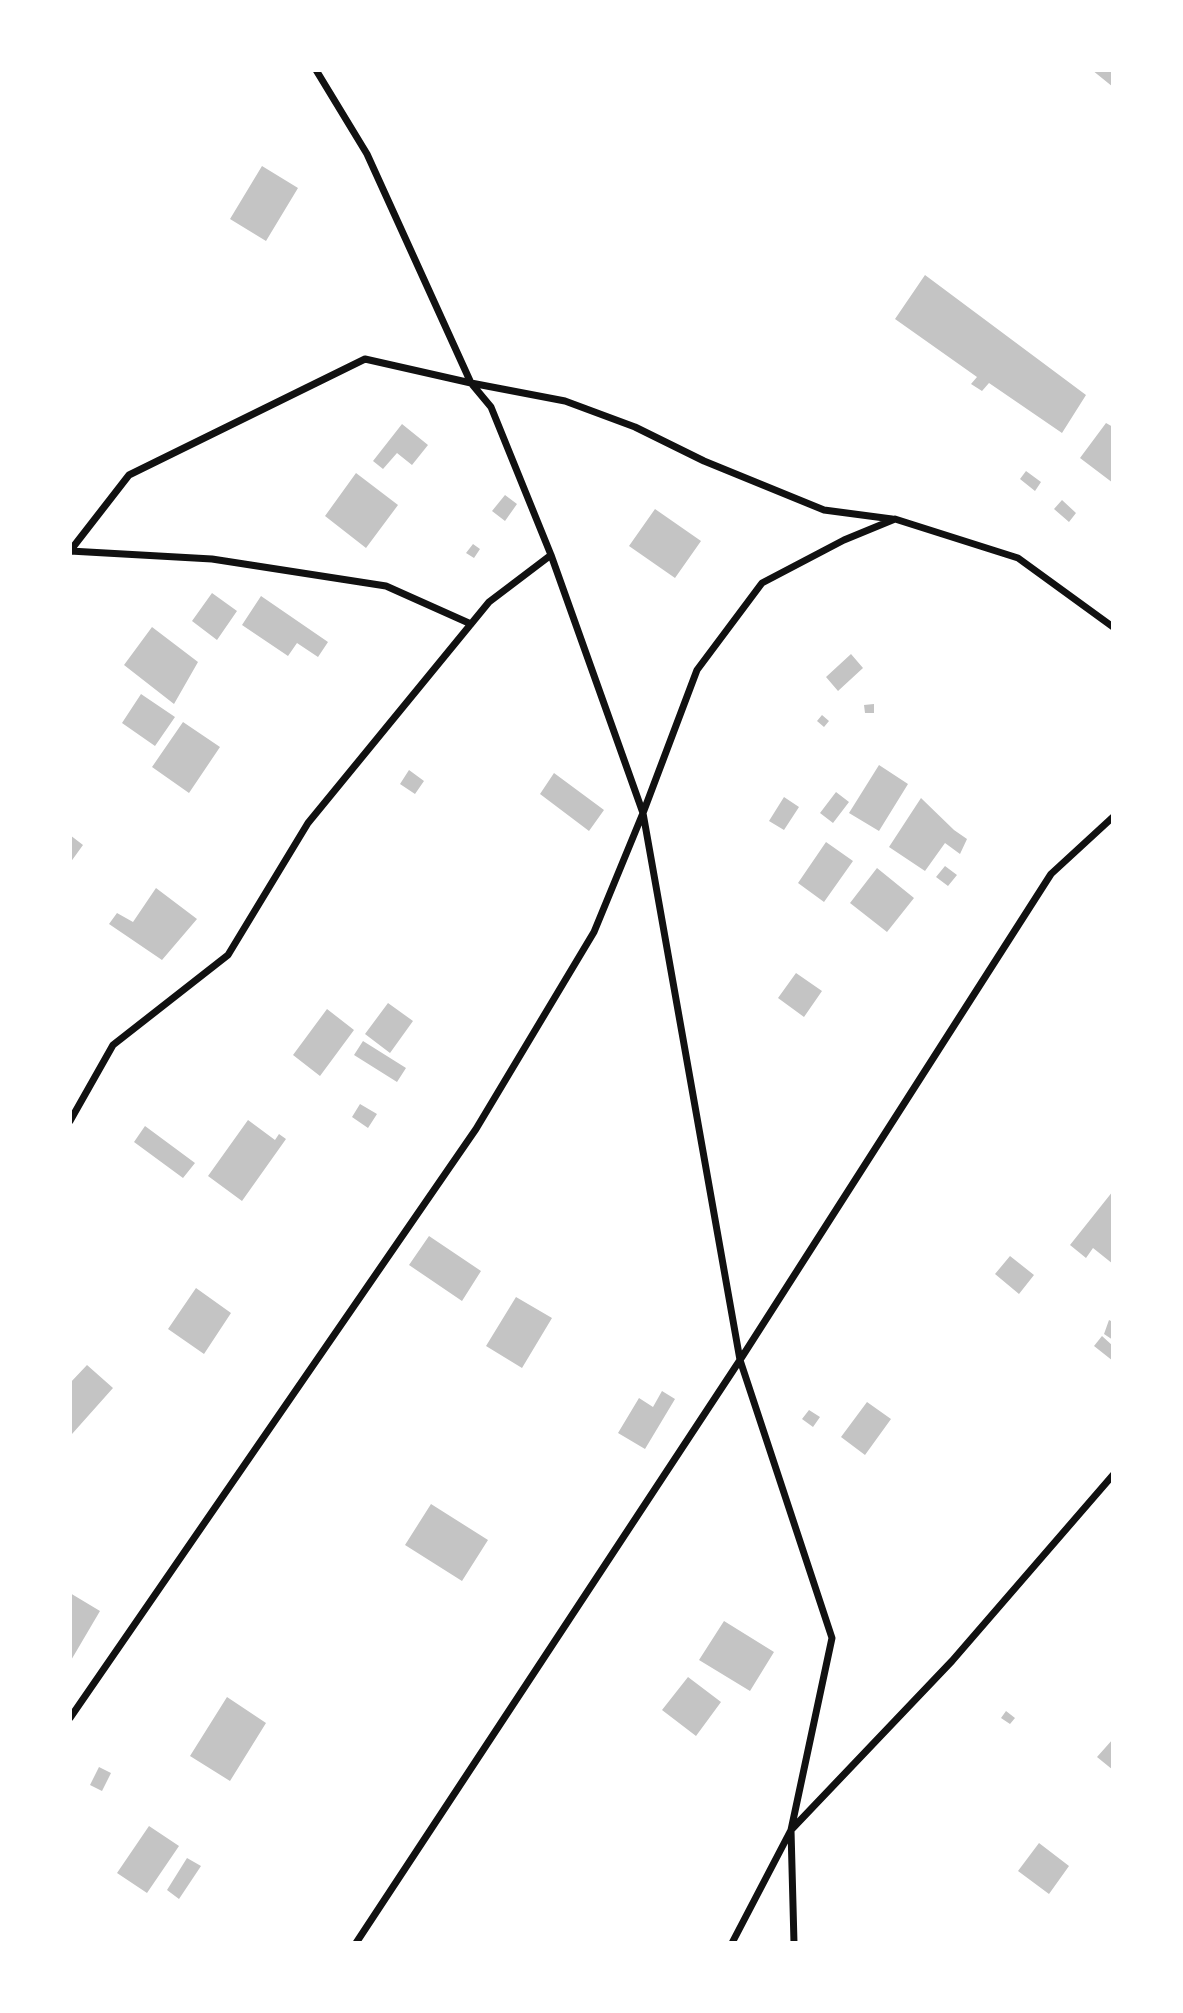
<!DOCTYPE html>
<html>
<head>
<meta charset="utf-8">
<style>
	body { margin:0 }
	#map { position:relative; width:1183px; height:2013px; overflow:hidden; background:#fff; font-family:Signika,sans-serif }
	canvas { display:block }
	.frame { position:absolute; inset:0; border:72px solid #fff; pointer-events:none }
</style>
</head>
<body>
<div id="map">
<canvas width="1183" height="2013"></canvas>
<div class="frame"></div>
</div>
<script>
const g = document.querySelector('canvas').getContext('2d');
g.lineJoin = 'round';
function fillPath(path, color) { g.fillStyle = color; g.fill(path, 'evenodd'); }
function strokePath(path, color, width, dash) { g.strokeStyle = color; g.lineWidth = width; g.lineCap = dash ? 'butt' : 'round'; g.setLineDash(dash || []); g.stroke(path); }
fillPath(new Path2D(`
	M 1092,70 L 1113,70 L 1113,87 Z
	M 262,166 L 298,188 L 266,241 L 230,219 Z
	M 925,275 L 1086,395 L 1062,433 L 989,383 L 982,391 L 971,384 L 977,377 L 895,319 Z
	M 1106,423 L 1113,427 L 1113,483 L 1080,458 Z
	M 402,424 L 428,445 L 412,465 L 397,453 L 383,469 L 373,461 Z
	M 1026,471 L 1041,482 L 1035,491 L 1020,479 Z
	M 356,473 L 398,505 L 366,548 L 325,516 Z
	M 505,495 L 517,504 L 505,521 L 492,511 Z
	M 1062,500 L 1076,513 L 1069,522 L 1054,509 Z
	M 655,509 L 701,541 L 675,578 L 629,546 Z
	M 473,544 L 480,549 L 474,558 L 466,553 Z
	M 212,593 L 237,611 L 217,640 L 192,621 Z
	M 261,596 L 328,642 L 318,657 L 297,643 L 288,656 L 242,625 Z
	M 152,627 L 198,662 L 174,704 L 124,665 Z
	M 851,654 L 863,668 L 838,691 L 826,677 Z
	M 141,694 L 175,717 L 155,746 L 122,723 Z
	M 874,704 L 874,713 L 865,713 L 864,705 Z
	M 822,715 L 829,721 L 824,727 L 817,721 Z
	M 183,722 L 220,747 L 189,793 L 152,767 Z
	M 879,765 L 908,784 L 879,831 L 849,813 Z
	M 409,770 L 424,781 L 415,794 L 400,784 Z
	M 554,773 L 604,810 L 589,831 L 540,794 Z
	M 836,792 L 849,802 L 833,823 L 820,813 Z
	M 784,797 L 799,807 L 784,830 L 769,821 Z
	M 921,798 L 954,830 L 967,839 L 960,854 L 945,843 L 925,871 L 889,847 Z
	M 70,835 L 83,845 L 70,863 Z
	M 826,842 L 853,861 L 824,902 L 798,883 Z
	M 945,866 L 957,875 L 948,886 L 936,877 Z
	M 877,868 L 914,898 L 887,932 L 850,903 Z
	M 156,888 L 197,919 L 162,960 L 109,924 L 117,913 L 133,922 Z
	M 796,973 L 822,991 L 804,1017 L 778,998 Z
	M 388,1003 L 413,1021 L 390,1053 L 365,1034 Z
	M 327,1009 L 354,1030 L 320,1076 L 293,1055 Z
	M 363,1041 L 406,1068 L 397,1082 L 354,1055 Z
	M 360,1104 L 377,1114 L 368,1128 L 352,1117 Z
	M 248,1120 L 275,1140 L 279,1134 L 286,1139 L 242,1201 L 208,1176 Z
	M 145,1126 L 195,1163 L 183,1178 L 134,1142 Z
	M 1113,1191 L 1113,1264 L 1093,1248 L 1086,1258 L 1070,1245 Z
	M 429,1236 L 481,1271 L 462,1301 L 409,1265 Z
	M 1010,1256 L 1034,1275 L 1019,1294 L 995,1274 Z
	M 196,1288 L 231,1313 L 204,1354 L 168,1329 Z
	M 516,1297 L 552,1318 L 522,1368 L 486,1346 Z
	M 1109,1320 L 1113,1322 L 1113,1340 L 1104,1334 Z
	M 1102,1336 L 1113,1346 L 1113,1361 L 1094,1346 Z
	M 87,1365 L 113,1388 L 72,1434 L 70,1432 L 70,1383 Z
	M 662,1391 L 675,1399 L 645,1449 L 618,1433 L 639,1398 L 653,1407 Z
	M 867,1402 L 891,1419 L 865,1455 L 841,1437 Z
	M 809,1410 L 820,1417 L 813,1427 L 802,1419 Z
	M 431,1504 L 488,1540 L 462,1581 L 405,1545 Z
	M 70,1593 L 100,1611 L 70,1662 Z
	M 724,1621 L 774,1652 L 750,1691 L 699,1660 Z
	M 688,1677 L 721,1702 L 696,1736 L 662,1710 Z
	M 227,1697 L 266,1723 L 230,1781 L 190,1756 Z
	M 1006,1711 L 1015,1718 L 1010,1724 L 1001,1718 Z
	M 1113,1739 L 1113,1770 L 1097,1757 Z
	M 99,1767 L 111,1773 L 102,1791 L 90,1785 Z
	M 149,1826 L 179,1846 L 147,1893 L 117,1873 Z
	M 1039,1843 L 1069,1866 L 1049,1894 L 1018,1871 Z
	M 187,1858 L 201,1866 L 179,1899 L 167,1890 Z`), '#c4c4c4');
strokePath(new Path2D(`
	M 316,70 L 367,154 L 471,383 L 491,407 L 551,555 L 643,813 L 740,1360 L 832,1638 L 791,1830 L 794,1943
	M 70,551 L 129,475 L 365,359 L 471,383 L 565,401 L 635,427 L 704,461 L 824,510 L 892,519
	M 70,551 L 212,559 L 386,586 L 471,624
	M 70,1121 L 113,1045 L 228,955 L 308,823 L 489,602 L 551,555
	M 70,1718 L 476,1129 L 594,932 L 643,813 L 697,670 L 762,583 L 844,540 L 895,519 L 1018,558 L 1113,627
	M 356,1943 L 740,1360 L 1051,874 L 1113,817
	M 732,1943 L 791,1830 L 952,1661 L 1113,1475`), '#111', 7);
</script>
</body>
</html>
